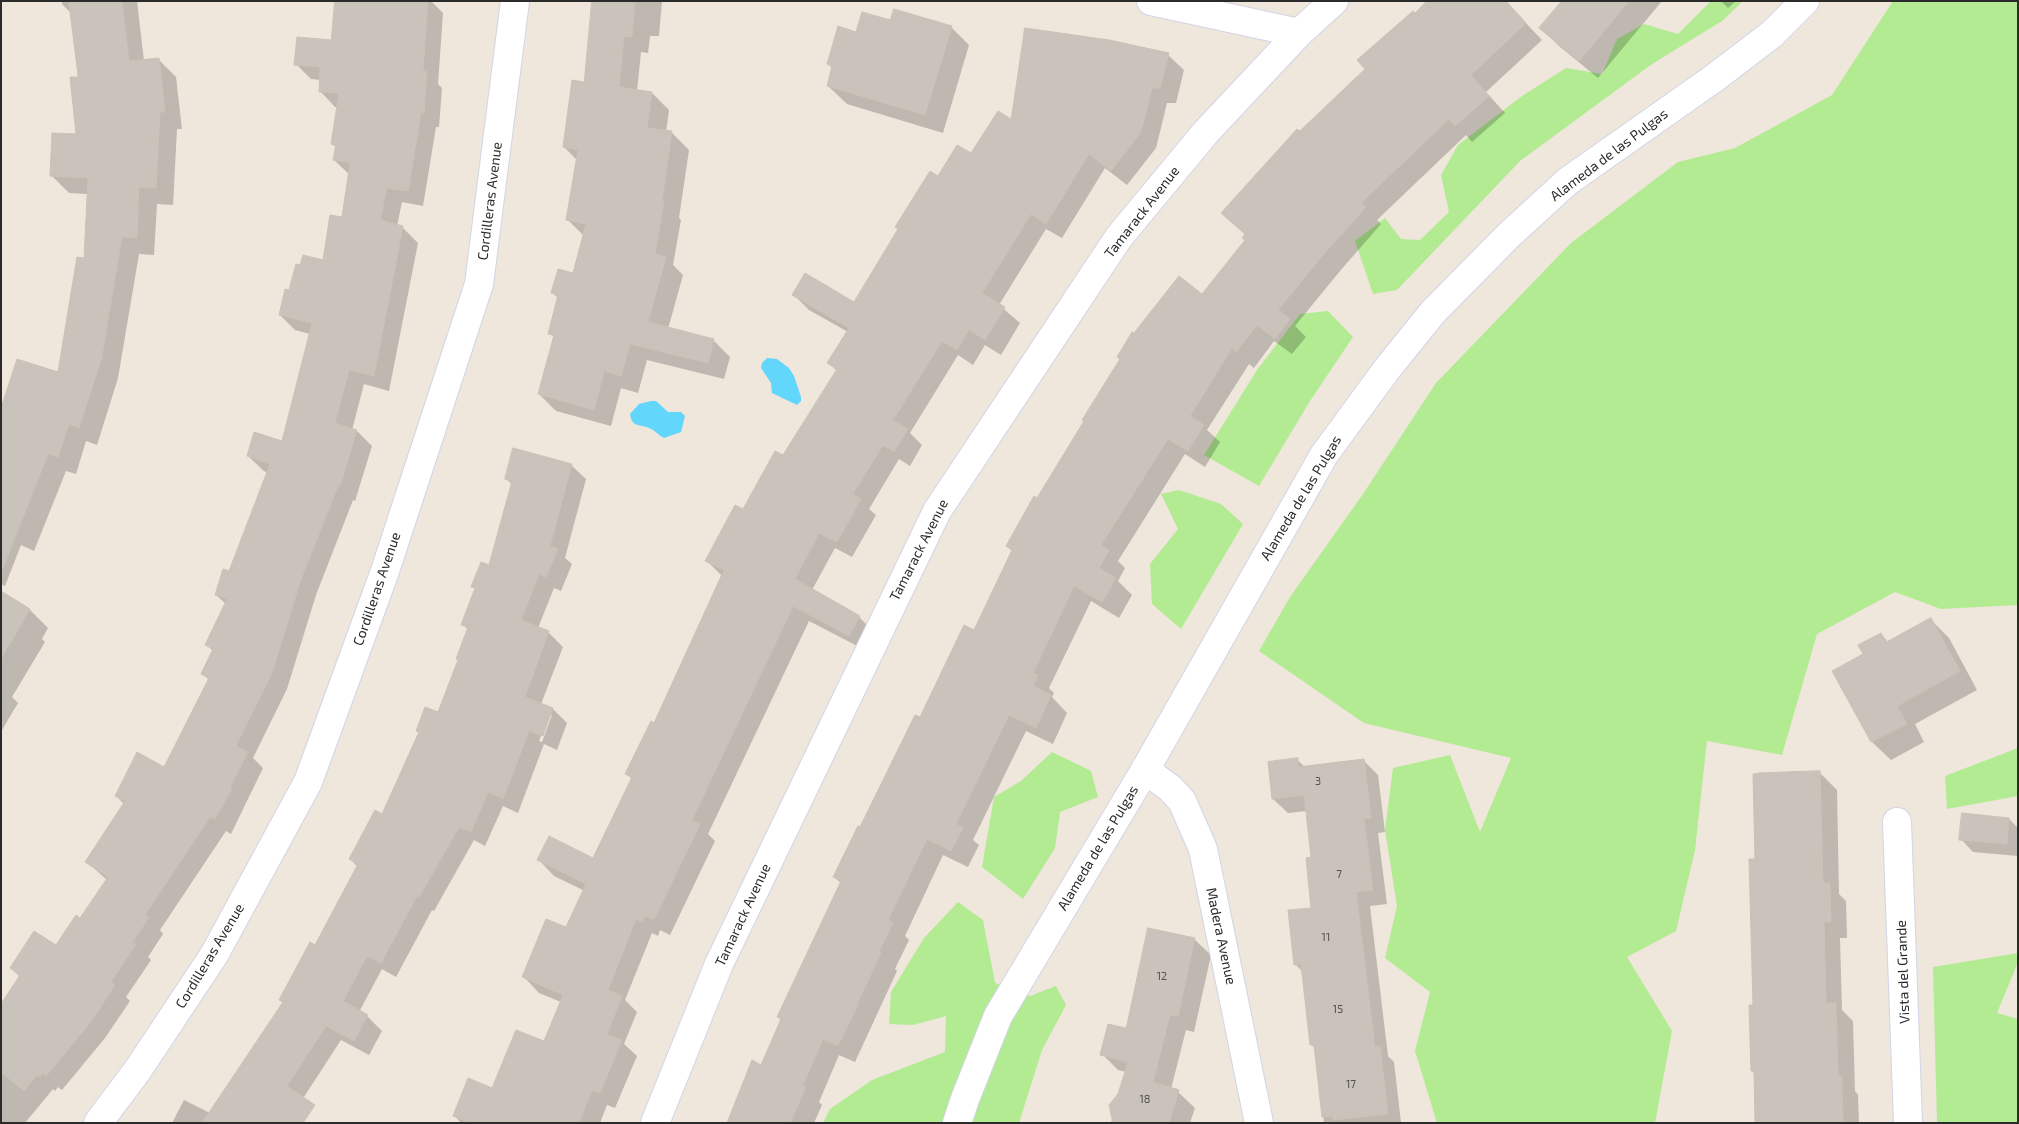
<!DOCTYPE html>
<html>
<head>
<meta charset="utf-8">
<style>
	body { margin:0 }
	#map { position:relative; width:2019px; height:1124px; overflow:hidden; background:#efe6dc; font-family:"Exo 2",sans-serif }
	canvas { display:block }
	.frame { position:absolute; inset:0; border:2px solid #2b2b2b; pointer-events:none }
</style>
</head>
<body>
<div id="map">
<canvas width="2019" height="1124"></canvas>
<div class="frame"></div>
</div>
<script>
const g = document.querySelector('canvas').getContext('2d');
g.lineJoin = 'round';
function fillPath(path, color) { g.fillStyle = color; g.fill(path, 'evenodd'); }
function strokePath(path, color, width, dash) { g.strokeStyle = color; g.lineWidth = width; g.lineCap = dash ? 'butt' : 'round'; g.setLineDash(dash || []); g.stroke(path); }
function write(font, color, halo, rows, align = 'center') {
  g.font = font + ' "Exo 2",sans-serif'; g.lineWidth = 4.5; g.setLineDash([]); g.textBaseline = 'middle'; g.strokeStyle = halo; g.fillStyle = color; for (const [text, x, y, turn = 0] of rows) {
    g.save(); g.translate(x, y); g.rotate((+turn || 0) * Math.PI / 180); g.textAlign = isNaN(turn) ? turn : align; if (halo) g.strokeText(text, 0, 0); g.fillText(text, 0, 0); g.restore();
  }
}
fillPath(new Path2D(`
	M 1711,1 L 1743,1 L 1722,21 L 1652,64 L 1520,161 L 1397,290 L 1373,294 L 1355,241 L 1385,218 L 1401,239 L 1420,240 L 1449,212 L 1441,175 L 1458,145 L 1522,96 L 1566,68 L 1602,74 L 1617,39 L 1644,24 L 1678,34 Z
	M 1893,1 L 2018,1 L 2018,605 L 1941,609 L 1895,592 L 1817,634 L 1782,755 L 1707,741 L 1695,850 L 1676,931 L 1627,957 L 1672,1031 L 1655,1123 L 1437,1123 L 1415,1051 L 1430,992 L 1385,958 L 1397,906 L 1385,830 L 1393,768 L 1450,755 L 1480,832 L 1511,758 L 1364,723 L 1259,651 L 1290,597 L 1363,494 L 1436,383 L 1571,243 L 1678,162 L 1735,148 L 1832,95 Z
	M 1328,311 L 1353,337 L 1310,401 L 1259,486 L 1204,455 L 1257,370 L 1300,314 Z
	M 1179,490 L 1221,504 L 1243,524 L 1181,629 L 1152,604 L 1150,564 L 1178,529 L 1161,494 Z
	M 2018,748 L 2018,796 L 1947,809 L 1945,776 Z
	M 1052,752 L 1091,771 L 1098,797 L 1060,812 L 1055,848 L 1023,899 L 982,867 L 994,797 L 1021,781 Z
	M 958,902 L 983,920 L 995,983 L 1030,996 L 1056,986 L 1066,1005 L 1042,1050 L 1019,1123 L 823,1123 L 830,1109 L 872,1080 L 945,1052 L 946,1016 L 913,1025 L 889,1024 L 891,992 L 924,938 Z
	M 2018,953 L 2018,962 L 1997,1013 L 2018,1019 L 2018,1123 L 1937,1123 L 1933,967 Z`), '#b2eb92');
fillPath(new Path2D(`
	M 767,358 L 777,359 L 789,368 L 794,376 L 801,397 L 801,401 L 797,405 L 772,393 L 771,383 L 761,368 L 762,363 Z
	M 651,401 L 656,401 L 668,412 L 681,412 L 685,416 L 681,432 L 664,438 C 658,435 655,430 649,428 C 640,424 632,428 630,414 L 639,404 Z`), '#63d6fc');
fillPath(new Path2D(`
	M 62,1 L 137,1 L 144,61 L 158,59 L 176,77 L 182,129 L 177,129 L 173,205 L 157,204 L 154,255 L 139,254 L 118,378 L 97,445 L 86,441 L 76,474 L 66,471 L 34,551 L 21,545 L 5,586 L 1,584 L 1,412 L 59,374 L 85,260 L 88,194 L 69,193 L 51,175 L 77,135 L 80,78 L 72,14 L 62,4 Z
	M 336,1 L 431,1 L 443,13 L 438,84 L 442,88 L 439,127 L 436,127 L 423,206 L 402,202 L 397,226 L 403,228 L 418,243 L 389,391 L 364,384 L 352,430 L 357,431 L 372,446 L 355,501 L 353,500 L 316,595 L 287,689 L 253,758 L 263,768 L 231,834 L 226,831 L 160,930 L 163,934 L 148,957 L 151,960 L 126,997 L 130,1001 L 105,1038 L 62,1090 L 58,1087 L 55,1091 L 53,1089 L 25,1123 L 1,1123 L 1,1006 L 20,977 L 11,968 L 56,947 L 81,920 L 107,880 L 87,862 L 124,804 L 116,796 L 165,768 L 210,681 L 203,674 L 214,652 L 207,645 L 226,604 L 216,595 L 230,573 L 268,473 L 264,471 L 248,456 L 283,443 L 310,334 L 295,330 L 280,315 L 301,267 L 324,262 L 343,219 L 350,175 L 334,160 L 337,148 L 332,144 L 338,107 L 335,107 L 320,91 L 321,80 L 311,79 L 296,64 L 333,42 Z
	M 593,1 L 662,1 L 659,36 L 650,36 L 648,53 L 641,52 L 637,91 L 652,93 L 669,110 L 666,132 L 671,132 L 689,150 L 679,218 L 681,220 L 673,265 L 683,275 L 668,329 L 713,340 L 730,357 L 724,379 L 647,360 L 638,393 L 621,388 L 611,426 L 556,411 L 539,394 L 555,338 L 550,333 L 559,299 L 553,293 L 574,275 L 584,236 L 567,219 L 577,160 L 564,147 L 585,83 Z
	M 1505,1 L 1542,40 L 1486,92 L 1505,113 L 1472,142 L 1466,135 L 1377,220 L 1381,224 L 1340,271 L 1295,326 L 1306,337 L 1292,354 L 1274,341 L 1254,368 L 1249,364 L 1207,430 L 1220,442 L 1205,467 L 1185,454 L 1118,561 L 1125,568 L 1118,581 L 1132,595 L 1119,618 L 1091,601 L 1049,688 L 1054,693 L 1052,697 L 1067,713 L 1053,744 L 1026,731 L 973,840 L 979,845 L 968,867 L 943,855 L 905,936 L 909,940 L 895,969 L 897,971 L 855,1062 L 839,1055 L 819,1102 L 822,1105 L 814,1123 L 729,1123 L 762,1066 L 782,1020 L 779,1017 L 842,884 L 834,877 L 920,719 L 975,632 L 1013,552 L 1007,546 L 1038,500 L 1247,240 L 1246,235 L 1222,213 L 1300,133 L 1367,69 L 1415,14 Z
	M 1563,1 L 1662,1 L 1598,78 L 1559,46 L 1541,28 Z
	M 1721,1 L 1736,1 L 1728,8 Z
	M 891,22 L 951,27 L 969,45 L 943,133 L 847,104 L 828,86 L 833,69 L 828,64 L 857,34 Z
	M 1168,55 L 1184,70 L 1176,103 L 1167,103 L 1156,148 L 1127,185 L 1105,168 L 1062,238 L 1046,229 L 999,305 L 1020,323 L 1001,355 L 985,345 L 973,365 L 958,355 L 910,433 L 922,445 L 910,466 L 899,459 L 869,509 L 876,515 L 852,557 L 835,548 L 812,590 L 859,617 L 875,633 L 865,650 L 809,621 L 708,834 L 715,841 L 670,935 L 660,930 L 658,936 L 652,933 L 625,1000 L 637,1012 L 624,1044 L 637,1056 L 615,1108 L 607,1105 L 600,1123 L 461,1123 L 454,1115 L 493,1090 L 545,1043 L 561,1002 L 539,993 L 524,977 L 566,929 L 585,891 L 554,876 L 539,860 L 594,860 L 632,779 L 627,774 L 654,724 L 723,577 L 707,561 L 784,457 L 837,371 L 829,363 L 848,332 L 809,310 L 794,295 L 854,304 L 939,178 L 972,155 L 1012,121 Z
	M 571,465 L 586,479 L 565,558 L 572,564 L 561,591 L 554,588 L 538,628 L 548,632 L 563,647 L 541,704 L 553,709 L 567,723 L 557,750 L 544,744 L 518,813 L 503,806 L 485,846 L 474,840 L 434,911 L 432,910 L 396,977 L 382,969 L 359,1012 L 367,1016 L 382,1031 L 369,1055 L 341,1040 L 287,1123 L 172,1123 L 184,1100 L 210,1113 L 284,1003 L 281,1000 L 315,947 L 358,867 L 350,859 L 382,816 L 439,714 L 459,661 L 468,630 L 463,624 L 476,590 L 473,587 L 490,567 L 512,484 L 506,479 ZM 549,715 L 552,715 L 542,742 L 539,741 Z
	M 1,593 L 30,610 L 48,628 L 42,639 L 45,642 L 12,697 L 18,703 L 2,730 Z
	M 1930,619 L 1949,638 L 1977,690 L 1915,724 L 1924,742 L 1891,760 L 1872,742 L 1834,672 L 1864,655 L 1881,634 L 1888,642 Z
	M 1297,760 L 1305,767 L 1364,761 L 1378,775 L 1385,832 L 1378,833 L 1387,904 L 1370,906 L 1388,1056 L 1394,1062 L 1401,1123 L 1324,1123 L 1315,1049 L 1312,1045 L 1303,972 L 1295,964 L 1313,909 L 1313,858 L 1307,811 L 1288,813 L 1273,799 Z
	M 1820,773 L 1837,790 L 1839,894 L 1846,901 L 1847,938 L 1840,938 L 1842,1010 L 1853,1021 L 1855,1091 L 1858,1095 L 1859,1123 L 1756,1123 L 1755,1074 L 1752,1071 L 1757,860 Z
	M 2009,819 L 2018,828 L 2018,856 L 1973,852 L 1961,839 Z
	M 1194,939 L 1211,955 L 1194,1032 L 1186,1030 L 1171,1089 L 1178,1092 L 1195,1108 L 1190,1123 L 1111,1123 L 1126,1072 L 1118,1070 L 1102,1054 L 1127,1030 Z`), '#0003');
const building = new Path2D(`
	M 69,1 L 122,1 L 129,61 L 159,58 L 165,112 L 160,112 L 156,188 L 139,187 L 137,238 L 122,237 L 101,360 L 79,428 L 69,424 L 58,457 L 48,454 L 3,568 L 1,568 L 1,408 L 17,359 L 58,372 L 77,257 L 84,258 L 88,178 L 50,176 L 52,133 L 76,134 L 70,77 L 78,77 Z
	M 335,1 L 428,1 L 423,71 L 427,72 L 424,113 L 421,112 L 408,191 L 387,188 L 380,220 L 403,226 L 374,376 L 349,370 L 335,423 L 357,430 L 340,486 L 338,486 L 301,579 L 272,673 L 236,746 L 248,752 L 230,787 L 232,788 L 215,819 L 210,817 L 145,915 L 149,917 L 133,942 L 136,944 L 111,982 L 115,985 L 90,1023 L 46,1076 L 43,1073 L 39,1077 L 37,1075 L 24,1091 L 1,1072 L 1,1004 L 20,975 L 10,968 L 34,931 L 56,945 L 76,915 L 80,918 L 108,877 L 85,862 L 125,801 L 115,796 L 137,752 L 164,767 L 209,678 L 201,674 L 213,649 L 205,645 L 227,599 L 215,595 L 223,569 L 229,571 L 270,464 L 247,456 L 254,432 L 282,441 L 312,323 L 279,315 L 285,289 L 289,290 L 296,264 L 300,265 L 303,255 L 323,260 L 330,215 L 342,217 L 350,163 L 333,160 L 336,145 L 331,144 L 339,93 L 319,92 L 320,67 L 294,65 L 297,37 L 331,40 Z
	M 592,1 L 635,1 L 632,37 L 624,36 L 619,87 L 652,92 L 647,128 L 672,131 L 662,201 L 664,201 L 655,254 L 666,257 L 648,322 L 714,339 L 708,363 L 630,344 L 621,376 L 604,371 L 594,410 L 538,394 L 554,335 L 548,334 L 558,295 L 551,293 L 558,269 L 573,273 L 586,224 L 566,220 L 578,150 L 563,147 L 572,80 L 584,82 Z
	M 1427,1 L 1506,1 L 1526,23 L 1471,75 L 1489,96 L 1455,126 L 1449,119 L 1361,203 L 1366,207 L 1323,255 L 1278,310 L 1290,319 L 1275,339 L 1257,325 L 1236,352 L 1232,348 L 1190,416 L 1204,425 L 1188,451 L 1168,439 L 1101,545 L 1109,550 L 1099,568 L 1116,578 L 1102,602 L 1074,586 L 1033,673 L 1038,675 L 1033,686 L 1051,695 L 1036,728 L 1009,715 L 956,824 L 963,828 L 951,851 L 927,839 L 888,920 L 893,923 L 879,952 L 881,953 L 857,1004 L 858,1005 L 838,1046 L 823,1039 L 803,1085 L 806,1087 L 790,1123 L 727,1123 L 752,1060 L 761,1065 L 781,1019 L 777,1017 L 841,881 L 833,877 L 858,826 L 860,827 L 915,715 L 920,717 L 964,625 L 974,630 L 1012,550 L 1006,546 L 1034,496 L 1037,498 L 1084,421 L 1082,420 L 1120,359 L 1117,357 L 1132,332 L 1134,333 L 1179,276 L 1202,294 L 1245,240 L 1242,238 L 1245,234 L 1221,213 L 1297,129 L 1300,131 L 1365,69 L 1357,60 L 1413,11 L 1415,13 Z
	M 1562,1 L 1629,1 L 1579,61 L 1539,28 Z
	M 894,9 L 952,26 L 925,115 L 827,86 L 832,66 L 827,64 L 838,26 L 856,32 L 862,12 L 890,20 Z
	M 1025,28 L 1109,40 L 1169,53 L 1160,88 L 1152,88 L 1141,132 L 1111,171 L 1089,154 L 1046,224 L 1031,214 L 982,293 L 1005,307 L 985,340 L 969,330 L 957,350 L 942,341 L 893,420 L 908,429 L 894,452 L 883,445 L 853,494 L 861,499 L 837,542 L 819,533 L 795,579 L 860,616 L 849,636 L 793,606 L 692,820 L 700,824 L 654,920 L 645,916 L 642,922 L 636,919 L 608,990 L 622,996 L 607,1034 L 622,1040 L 600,1093 L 592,1090 L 579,1123 L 470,1123 L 453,1116 L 468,1078 L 492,1088 L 516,1030 L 544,1041 L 563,995 L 522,977 L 546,919 L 566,927 L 586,884 L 537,860 L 549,836 L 593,858 L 632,777 L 625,774 L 651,721 L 654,723 L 724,570 L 705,561 L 735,505 L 743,509 L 775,451 L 783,455 L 837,369 L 827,363 L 849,328 L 792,295 L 805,273 L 854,302 L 898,229 L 895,227 L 930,171 L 938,176 L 957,145 L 971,153 L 998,111 L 1011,119 Z
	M 513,448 L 572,464 L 550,546 L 558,549 L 546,577 L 539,574 L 521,620 L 549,631 L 525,697 L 553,708 L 543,736 L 529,731 L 503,799 L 488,792 L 471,832 L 459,827 L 419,897 L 417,896 L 381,963 L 367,956 L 343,1001 L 368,1015 L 354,1041 L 326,1026 L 287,1086 L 315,1105 L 303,1123 L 202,1123 L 283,1002 L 279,1000 L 310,942 L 315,945 L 358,864 L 349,859 L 375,810 L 382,814 L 419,732 L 416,731 L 425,707 L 438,712 L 458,660 L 456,659 L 468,627 L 461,625 L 475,588 L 471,587 L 481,562 L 489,565 L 512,481 L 505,479 Z
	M 1,591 L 30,609 L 1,659 Z
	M 1931,618 L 1960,671 L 1897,706 L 1907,724 L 1871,742 L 1832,671 L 1863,654 L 1858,645 L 1881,633 L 1886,642 Z
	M 1298,758 L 1298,767 L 1364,759 L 1371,818 L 1364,819 L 1373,890 L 1356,892 L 1375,1047 L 1380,1046 L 1388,1114 L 1333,1120 L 1333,1116 L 1322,1117 L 1314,1045 L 1310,1045 L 1301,964 L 1294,965 L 1288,910 L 1311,908 L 1306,858 L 1311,857 L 1304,795 L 1272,799 L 1268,762 Z
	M 1820,771 L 1823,883 L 1830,883 L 1831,922 L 1824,922 L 1826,1003 L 1836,1003 L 1838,1076 L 1842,1076 L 1843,1123 L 1755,1123 L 1754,1071 L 1751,1071 L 1749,1005 L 1753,1005 L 1749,859 L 1755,859 L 1753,774 L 1759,773 Z
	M 1962,813 L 2009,818 L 2007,844 L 1959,840 Z
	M 1148,928 L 1195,938 L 1178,1016 L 1170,1015 L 1153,1082 L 1179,1090 L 1169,1123 L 1113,1123 L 1109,1105 L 1118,1094 L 1128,1062 L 1100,1055 L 1108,1024 L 1126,1028 Z`);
fillPath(building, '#cac3bb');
strokePath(building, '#cac2b5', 1);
const street = new Path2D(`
	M 1151,1 L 1299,33
	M 1145,770 L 1170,788 L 1182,801 L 1203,849 L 1259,1123
	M 1897,822 L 1908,1123
	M 98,1123 L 137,1071 L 214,955 L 308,782 L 385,571 L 479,284 L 515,1
	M 655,1123 L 719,964 L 937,511 L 1119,237 L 1206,132 L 1299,33 L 1334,1`);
const secondary = new Path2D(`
	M 957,1123 L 965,1099 L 998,1016 L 1145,770 L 1324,455 L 1387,369 L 1433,312 L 1509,235 L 1568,181 L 1713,79 L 1772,34 L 1805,1`);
strokePath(street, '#d1d5e6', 30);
strokePath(secondary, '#d1d5e6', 30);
strokePath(street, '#fff', 28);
strokePath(secondary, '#fff', 28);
write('11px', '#53514f', null, [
	["3",1318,781],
	["7",1339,874],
	["11",1326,937],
	["12",1162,976],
	["15",1338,1009],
	["17",1351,1084],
	["18",1145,1099]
]);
write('14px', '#2b2b2b', '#fff', [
	["Alameda de las Pulgas",1609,155,-37],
	["Cordilleras Avenue",490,201,-83],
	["Tamarack Avenue",1142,212,-52],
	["Alameda de las Pulgas",1301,498,-59],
	["Tamarack Avenue",919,550,-63],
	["Cordilleras Avenue",377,589,-71],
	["Alameda de las Pulgas",1098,848,-59],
	["Tamarack Avenue",743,915,-65],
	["Madera Avenue",1221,936,78],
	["Cordilleras Avenue",210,956,-59],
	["Vista del Grande",1903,972,-92]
]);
</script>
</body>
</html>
